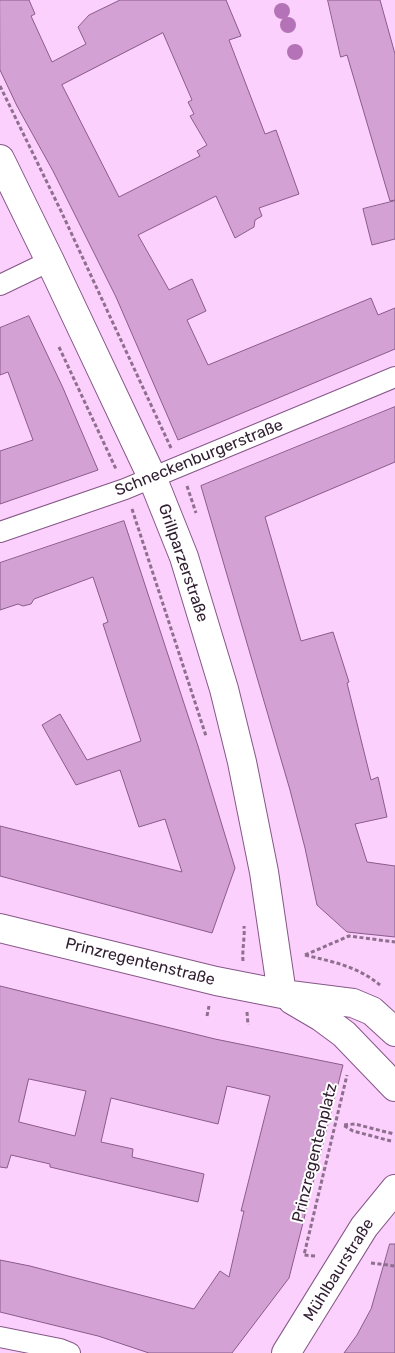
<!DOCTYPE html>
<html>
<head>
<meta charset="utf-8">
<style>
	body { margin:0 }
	canvas { display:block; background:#fbd0fc }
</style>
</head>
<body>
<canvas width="395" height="1353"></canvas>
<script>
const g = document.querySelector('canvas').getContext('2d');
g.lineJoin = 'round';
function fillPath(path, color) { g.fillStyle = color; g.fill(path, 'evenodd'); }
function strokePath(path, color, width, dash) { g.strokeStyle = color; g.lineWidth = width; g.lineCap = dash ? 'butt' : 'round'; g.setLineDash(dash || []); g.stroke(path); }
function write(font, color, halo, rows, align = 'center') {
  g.font = font + ' Rubik,sans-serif'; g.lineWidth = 4; g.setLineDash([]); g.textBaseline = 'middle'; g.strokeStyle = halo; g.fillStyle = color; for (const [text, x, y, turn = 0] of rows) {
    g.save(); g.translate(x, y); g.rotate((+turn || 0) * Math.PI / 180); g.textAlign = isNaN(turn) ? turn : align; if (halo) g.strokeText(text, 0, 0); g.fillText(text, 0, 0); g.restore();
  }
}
const building = new Path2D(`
	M 0,0 L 29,0 L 35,14 L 31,16 L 52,62 L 86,44 L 78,27 L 89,15 L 120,0 L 226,0 L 241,36 L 229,40 L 265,134 L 276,130 L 299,194 L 259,208 L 262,216 L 255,220 L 254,227 L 235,238 L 216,196 L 138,235 L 169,290 L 192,279 L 206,311 L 187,320 L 208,365 L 371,298 L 378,315 L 395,308 L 395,349 L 178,440 L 116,297 L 53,171 L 17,106 L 0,70 ZM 163,33 L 192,100 L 188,102 L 194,114 L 190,116 L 207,145 L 197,151 L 200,156 L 119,197 L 62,85 Z
	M 328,0 L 380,0 L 395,54 L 395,200 L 390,201 L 347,55 L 341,57 Z
	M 395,201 L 395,239 L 372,245 L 363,209 Z
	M 29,316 L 63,388 L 98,470 L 0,504 L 0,451 L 33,440 L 8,372 L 0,375 L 0,328 Z
	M 395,407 L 395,462 L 265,517 L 301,641 L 333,632 L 349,682 L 347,683 L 371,780 L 378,777 L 387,817 L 355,824 L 367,862 L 395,866 L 395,937 L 347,932 L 317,905 L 305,848 L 290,790 L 201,486 Z
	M 124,521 L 198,746 L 235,868 L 212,933 L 0,876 L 0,826 L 182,872 L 165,819 L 139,827 L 120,770 L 76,785 L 42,725 L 60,714 L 87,760 L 141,741 L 103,624 L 108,622 L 93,577 L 34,599 L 31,604 L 23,606 L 18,604 L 0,610 L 0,563 Z
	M 0,986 L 215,1039 L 343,1065 L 289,1278 L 232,1353 L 149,1353 L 98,1336 L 0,1312 L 0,1260 L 30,1266 L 194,1309 L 220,1271 L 229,1277 L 244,1211 L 241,1211 L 270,1096 L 227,1086 L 218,1124 L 111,1098 L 101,1142 L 133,1149 L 132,1157 L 204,1174 L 198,1202 L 50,1167 L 50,1164 L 11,1155 L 7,1168 L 0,1167 ZM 29,1079 L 86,1091 L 75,1136 L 19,1122 Z
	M 390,1244 L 395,1244 L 395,1353 L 344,1353 L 357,1335 L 371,1309 Z`);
fillPath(building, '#d4a1d5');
strokePath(building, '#8b5b8c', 1);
const street = new Path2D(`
	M 0,285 L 50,261
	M 0,532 L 125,489 L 395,377
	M 0,1337 L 60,1349 L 70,1353`);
const secondary = new Path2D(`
	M 0,159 L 50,261 L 152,477 L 184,557 L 224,689 L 242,762 L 264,872 L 282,994
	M 0,928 L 216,981 L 282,994 L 353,1003 L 372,1011 L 395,1032
	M 292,1000 L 321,1017 L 344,1034 L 395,1087
	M 286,1353 L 364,1227 L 395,1189`);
strokePath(street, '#865788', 22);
strokePath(secondary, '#865788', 30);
strokePath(new Path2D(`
	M 0,86 L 61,211 L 171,448
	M 59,347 L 116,469
	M 187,486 L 196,513
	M 132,509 L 206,736
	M 305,955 C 333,962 357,966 380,985
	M 305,955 L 349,936 L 395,942
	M 243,961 C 242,949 245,938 244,926
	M 247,1012 L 248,1025
	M 207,1016 L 209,1006
	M 391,1141 L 353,1131 L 343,1125 L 355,1124 L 394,1134
	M 315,1256 L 304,1255 L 347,1075
	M 371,1263 L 395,1266`), '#8e6f8e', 3, [4, 2.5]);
strokePath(street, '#fff', 20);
strokePath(secondary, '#fff', 28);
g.fillStyle = '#b473b7';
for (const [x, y] of [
	[282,11],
	[288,25],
	[295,52]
]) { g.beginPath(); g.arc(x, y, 8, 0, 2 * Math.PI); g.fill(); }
write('16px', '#311d31', '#fff', [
	["Schneckenburgerstraße",199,458,-22],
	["Grillparzerstraße",183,563,71],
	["Prinzregentenstraße",140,962,14],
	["Prinzregentenplatz",315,1153,-76],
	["Mühlbaurstraße",339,1270,-58]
]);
</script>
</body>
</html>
